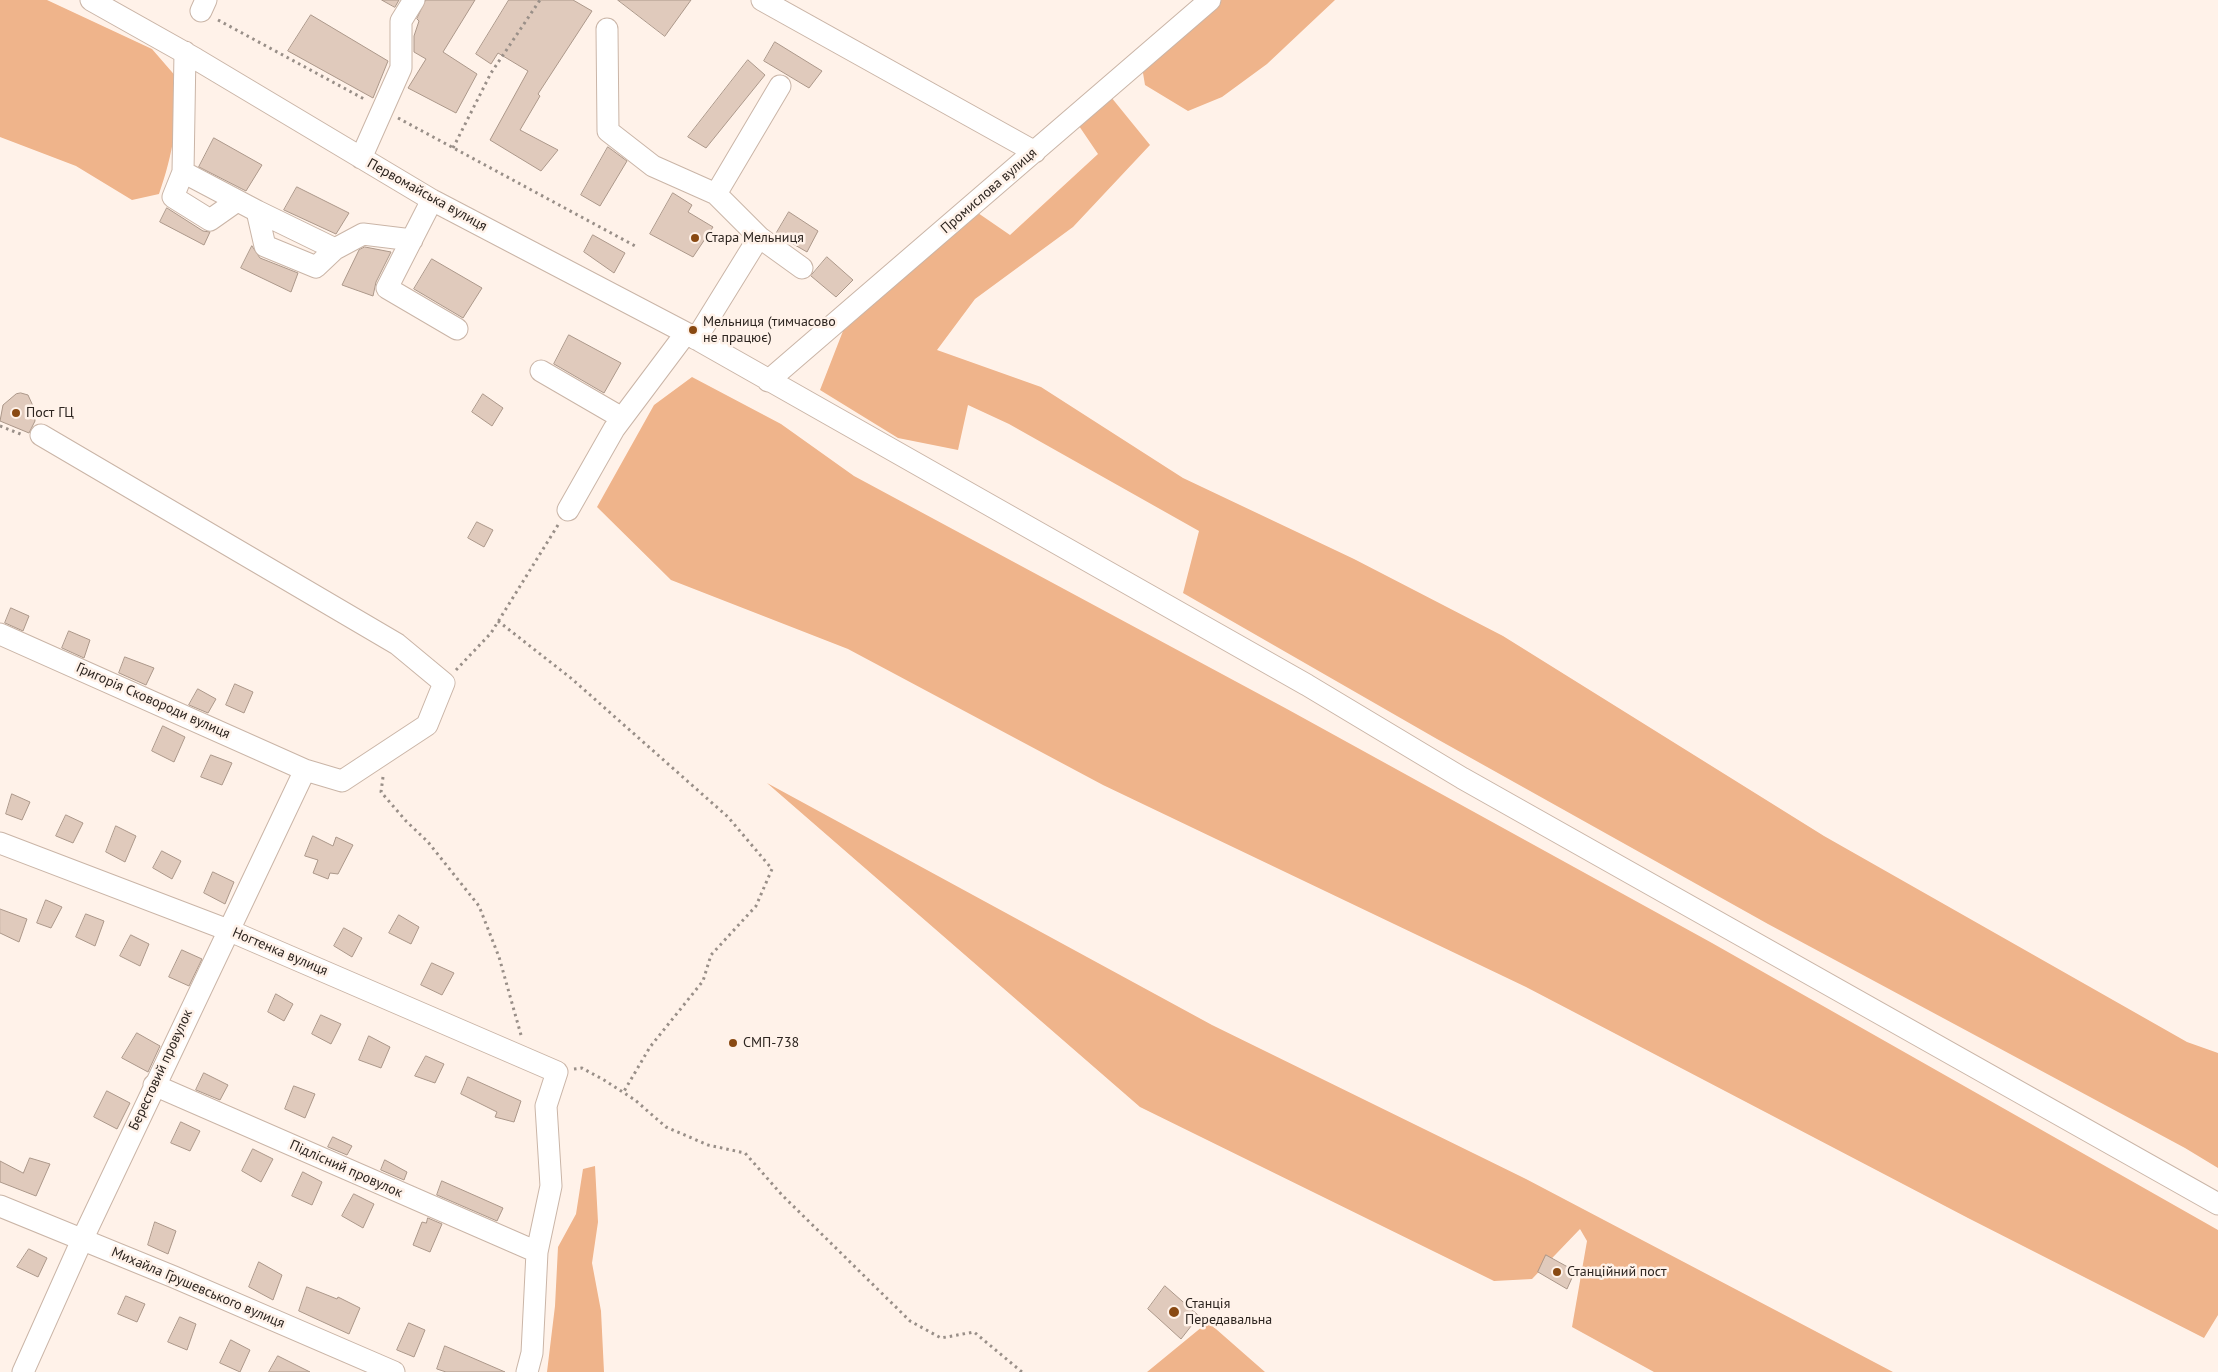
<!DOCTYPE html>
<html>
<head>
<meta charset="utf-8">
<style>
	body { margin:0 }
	canvas { display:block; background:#fff2e9 }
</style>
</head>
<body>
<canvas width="2218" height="1372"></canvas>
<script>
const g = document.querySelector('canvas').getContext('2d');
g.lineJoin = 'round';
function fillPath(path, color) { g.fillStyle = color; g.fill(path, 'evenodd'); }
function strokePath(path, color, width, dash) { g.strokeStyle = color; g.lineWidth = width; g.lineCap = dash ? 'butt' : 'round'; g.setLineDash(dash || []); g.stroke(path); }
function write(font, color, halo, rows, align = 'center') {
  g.font = font + ' "PT Sans",sans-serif'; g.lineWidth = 5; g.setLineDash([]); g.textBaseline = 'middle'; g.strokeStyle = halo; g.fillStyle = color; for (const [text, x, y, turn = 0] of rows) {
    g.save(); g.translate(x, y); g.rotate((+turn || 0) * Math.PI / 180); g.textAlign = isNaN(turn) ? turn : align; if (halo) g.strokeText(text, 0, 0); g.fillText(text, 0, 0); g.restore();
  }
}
fillPath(new Path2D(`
	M 0,0 L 47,0 L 152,49 L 178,79 C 178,121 173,154 159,194 L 132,200 L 76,166 L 0,137 Z
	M 1220,0 L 1335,0 L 1267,64 L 1222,97 L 1188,111 L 1145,85 L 1142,67 Z
	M 1111,97 L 1150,145 L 1073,227 L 975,299 L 937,350 L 1041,387 L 1183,478 L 1354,559 L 1503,636 L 1824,836 L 2187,1042 L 2218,1053 L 2218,1168 L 2185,1148 L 1768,924 L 1437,739 L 1183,593 L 1199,531 L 1009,424 L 968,405 L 958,450 L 898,438 L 820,390 L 843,331 L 978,213 L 1010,235 L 1098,154 L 1077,123 Z
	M 692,377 L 781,424 L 854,476 L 1287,709 L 1712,943 L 2218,1230 L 2218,1315 L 2204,1338 L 1968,1218 L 1526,987 L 1103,785 L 848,649 L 671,580 L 597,507 L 654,405 Z
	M 767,783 L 1212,1025 L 1526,1179 L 1893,1372 L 1654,1372 L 1572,1327 L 1587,1241 L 1580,1229 L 1532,1279 L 1494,1281 L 1140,1107 Z
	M 595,1166 L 598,1222 L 592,1263 L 601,1311 L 604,1372 L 547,1372 L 555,1306 L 558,1247 L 576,1214 L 583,1169 Z
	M 1208,1322 L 1265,1372 L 1147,1372 Z`), '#efb48b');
const building = new Path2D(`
	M 382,0 L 399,0 L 395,7 Z
	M 426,0 L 475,0 L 443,52 L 477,74 L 456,113 L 408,88 L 426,59 L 414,52 L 414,36 L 419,21 L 417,19 Z
	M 509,0 L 573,0 L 592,11 L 538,94 L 540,96 L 520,130 L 558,150 L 541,171 L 490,140 L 528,71 L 498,53 L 491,64 L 476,54 Z
	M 618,0 L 691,0 L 665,36 Z
	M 311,15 L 388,61 L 373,98 L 288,51 Z
	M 775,42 L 822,71 L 809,88 L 764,61 Z
	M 748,60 L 765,75 L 706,148 L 688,137 Z
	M 214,138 L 262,165 L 246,191 L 199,167 Z
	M 608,147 L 627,161 L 600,206 L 581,195 Z
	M 297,187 L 349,213 L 336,234 L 284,210 Z
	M 673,193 L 692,205 L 688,212 L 713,227 L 693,257 L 650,234 Z
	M 167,208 L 203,231 L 210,232 L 204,245 L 160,222 Z
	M 789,212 L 818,231 L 807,252 L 776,234 Z
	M 593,235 L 625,253 L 614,273 L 584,252 Z
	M 252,246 L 260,258 L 298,273 L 291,292 L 241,268 Z
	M 365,247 L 391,252 L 376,282 L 373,296 L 342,285 L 359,250 Z
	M 827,257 L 853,280 L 836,297 L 811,276 Z
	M 432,259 L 482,288 L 463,318 L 414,289 Z
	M 569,335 L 621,363 L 604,393 L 554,364 Z
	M 21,393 L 28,395 L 33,406 L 35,421 L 29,433 L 0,421 L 3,405 L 16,394 Z
	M 483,394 L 503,408 L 492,426 L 472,412 Z
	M 477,522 L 493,530 L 484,547 L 468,538 Z
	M 11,608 L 29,616 L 23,631 L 5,623 Z
	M 69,631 L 90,640 L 84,658 L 62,648 Z
	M 125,657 L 154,668 L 146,685 L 119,673 Z
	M 235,684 L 253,692 L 244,713 L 226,705 Z
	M 198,689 L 216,699 L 208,713 L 189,705 Z
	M 163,726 L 185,737 L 174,762 L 152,751 Z
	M 211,755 L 232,763 L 222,785 L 201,777 Z
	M 12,794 L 30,802 L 22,820 L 6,814 Z
	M 66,815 L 83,823 L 73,843 L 56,836 Z
	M 116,826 L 136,836 L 125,862 L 106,852 Z
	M 313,836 L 333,846 L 336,837 L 353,845 L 338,874 L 330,873 L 328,879 L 313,873 L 318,860 L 305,856 Z
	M 162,851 L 181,861 L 172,879 L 153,868 Z
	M 213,872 L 234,882 L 225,904 L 204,893 Z
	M 46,900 L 62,907 L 51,928 L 37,923 Z
	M 0,909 L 27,919 L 19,942 L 0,933 Z
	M 86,914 L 104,921 L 95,946 L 76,937 Z
	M 399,915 L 419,927 L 411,944 L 389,933 Z
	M 344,928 L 362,938 L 352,957 L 334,946 Z
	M 131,935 L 149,944 L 140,966 L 120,956 Z
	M 182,950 L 202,959 L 189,986 L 169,977 Z
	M 432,963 L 454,973 L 442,995 L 421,985 Z
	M 276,994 L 293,1004 L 284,1021 L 268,1012 Z
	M 321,1015 L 341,1024 L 331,1044 L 312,1034 Z
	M 137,1033 L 160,1046 L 148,1072 L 122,1058 Z
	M 369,1036 L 390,1047 L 381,1068 L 359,1060 Z
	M 426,1056 L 444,1064 L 435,1083 L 415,1076 Z
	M 204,1073 L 228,1085 L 220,1100 L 196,1090 Z
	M 468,1077 L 521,1101 L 514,1122 L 495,1117 L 497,1112 L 461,1094 Z
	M 294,1086 L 315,1094 L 305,1118 L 285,1109 Z
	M 107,1091 L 130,1103 L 117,1129 L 94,1117 Z
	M 181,1122 L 200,1131 L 190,1151 L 171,1143 Z
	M 333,1137 L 352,1146 L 347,1155 L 328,1147 Z
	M 253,1149 L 273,1159 L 261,1182 L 242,1171 Z
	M 30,1158 L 50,1164 L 36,1196 L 0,1182 L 0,1161 L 23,1173 Z
	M 385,1160 L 407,1172 L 404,1180 L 381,1170 Z
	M 303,1172 L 322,1182 L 312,1205 L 292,1196 Z
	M 442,1181 L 503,1208 L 497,1221 L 437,1195 Z
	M 354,1194 L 374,1204 L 363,1228 L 342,1216 Z
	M 428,1218 L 442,1224 L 430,1252 L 413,1245 L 422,1222 L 426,1223 Z
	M 155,1222 L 176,1231 L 168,1254 L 148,1245 Z
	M 29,1249 L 47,1258 L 38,1277 L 17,1267 Z
	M 1546,1255 L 1575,1271 L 1567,1289 L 1538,1272 Z
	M 259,1262 L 282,1275 L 273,1300 L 249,1287 Z
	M 1165,1286 L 1199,1316 L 1181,1339 L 1148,1309 Z
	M 307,1287 L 337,1299 L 338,1297 L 360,1308 L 349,1334 L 299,1311 Z
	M 126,1296 L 145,1304 L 137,1322 L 118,1314 Z
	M 180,1317 L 196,1324 L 187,1350 L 168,1342 Z
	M 409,1323 L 425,1330 L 414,1357 L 397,1350 Z
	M 231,1340 L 250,1350 L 240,1372 L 220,1363 Z
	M 445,1346 L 505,1372 L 446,1372 L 437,1369 Z
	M 278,1356 L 310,1372 L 269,1372 Z`);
fillPath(building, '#e0cabc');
strokePath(building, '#ac988a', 1);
const minor = new Path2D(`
	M 91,0 L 196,59 L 432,200 L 686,333 L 1307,685 L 1462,778 L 2218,1204
	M 762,0 L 1035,152
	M 201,11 L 206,0
	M 607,29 L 608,131 L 653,166 L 716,194 L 759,237 L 696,339
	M 185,52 L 183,172 L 257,211 L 265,246 L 316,267 L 335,249 L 363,234 L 412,240
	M 361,158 L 401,68 L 401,21 L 414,0
	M 183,172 L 173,197 L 210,220 L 237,201
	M 716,194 L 780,86
	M 432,200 L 387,288 L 457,329
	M 257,211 L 335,249
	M 759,237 L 802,268
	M 541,371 L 622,418
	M 768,381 L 1210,0
	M 568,510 L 614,429 L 686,333
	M 0,634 L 305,770 L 342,781 L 427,725 L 444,683 L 397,644 L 41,435
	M 0,843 L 228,930 L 557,1072 L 546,1106 L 551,1186 L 537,1252 L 532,1353 L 527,1372
	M 154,1085 L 537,1252
	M 0,1206 L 174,1277 L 394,1372
	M 23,1372 L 82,1240 L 305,770`);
strokePath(minor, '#cab5a7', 23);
strokePath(new Path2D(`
	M 218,20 L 366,100
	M 398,118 L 637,247
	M 453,148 L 491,73 L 540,0
	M 0,426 L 23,435
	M 498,621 L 572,679 L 728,817 L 772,869 L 756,906 L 711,955 L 703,981 L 650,1047 L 623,1093
	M 456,670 L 491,633 L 558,525
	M 383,777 L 381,792 L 406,821 L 428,842 L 479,906 L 499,957 L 521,1035
	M 574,1069 L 582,1068 L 604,1080 L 635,1100 L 666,1127 L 708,1145 L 745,1153 L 782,1195 L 910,1321 L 941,1338 L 974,1332 L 1022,1372`), '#998f88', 3, [2.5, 4]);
strokePath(minor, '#fff', 21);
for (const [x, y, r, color] of [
	[695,238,5,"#894912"],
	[693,330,5,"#894912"],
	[16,413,5,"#894912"],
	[733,1043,5,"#894912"],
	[1557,1272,5,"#894912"],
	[1174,1312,6,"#894912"]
]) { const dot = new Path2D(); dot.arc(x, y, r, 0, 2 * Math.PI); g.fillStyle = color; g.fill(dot); strokePath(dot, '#fff2e9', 2); }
write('14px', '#2d2520', '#fff2e9', [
	["Промислова вулиця",989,191,-41],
	["Первомайська вулиця",427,195,29],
	["Григорія Сковороди вулиця",153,701,24],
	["Ногтенка вулиця",280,952,23],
	["Берестовий провулок",161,1070,-65],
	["Підлісний провулок",346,1169,24],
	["Михайла Грушевського вулиця",198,1288,23]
]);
write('14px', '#2d2520', '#fff2e9', [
	["Стара Мельниця",705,238],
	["Мельниця (тимчасово",703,322],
	["не працює)",703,338],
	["Пост ГЦ",26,413],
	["СМП-738",743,1043],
	["Станційний пост",1567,1272],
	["Станція",1185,1304],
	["Передавальна",1185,1320]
], 'left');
</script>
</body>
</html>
